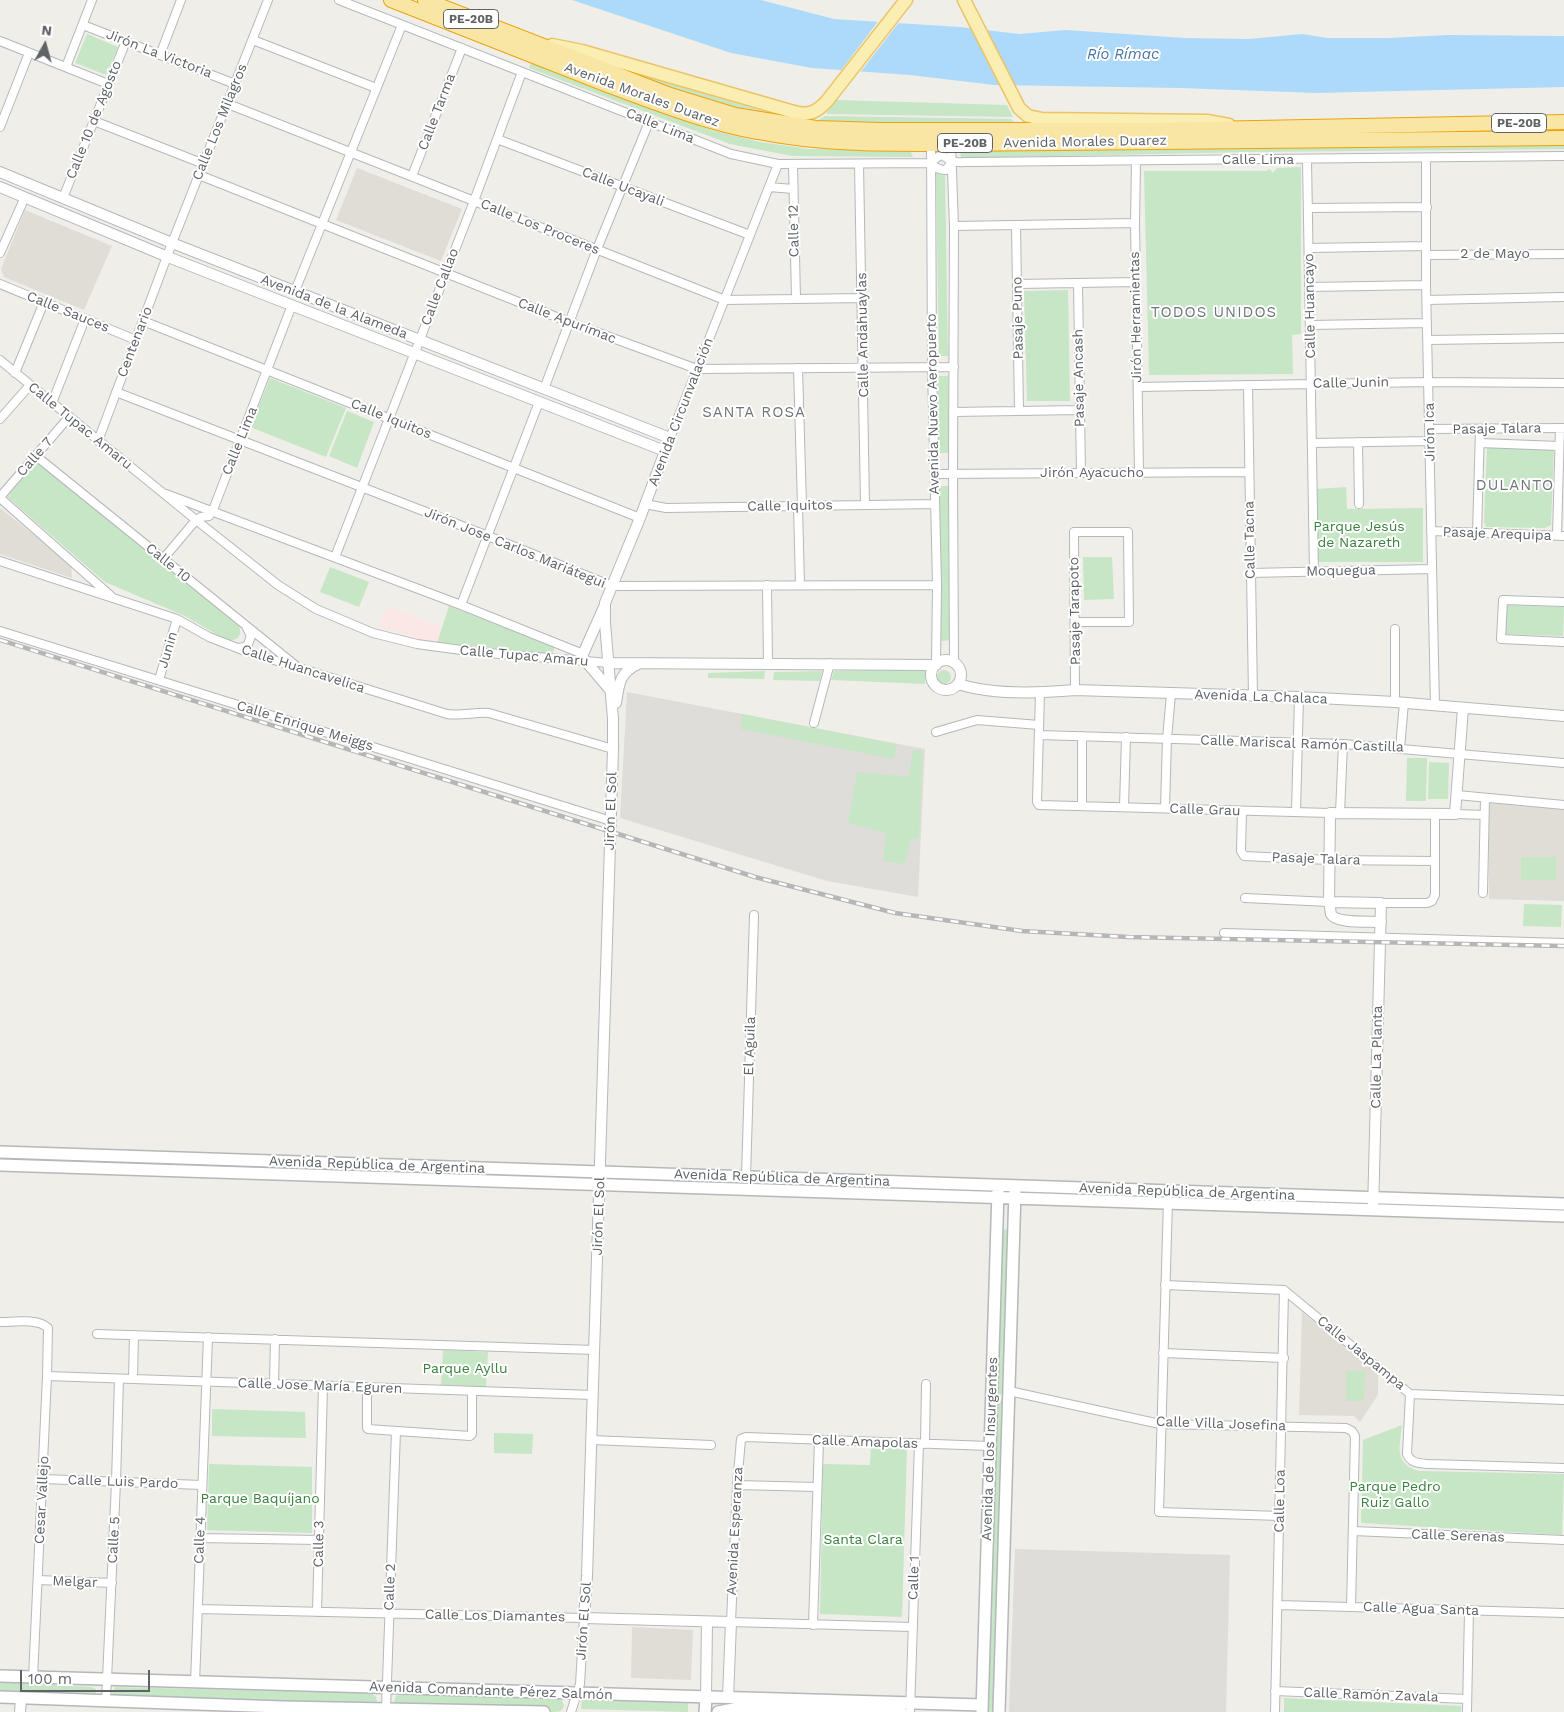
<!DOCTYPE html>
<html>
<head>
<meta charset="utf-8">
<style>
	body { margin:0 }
	#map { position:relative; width:1564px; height:1712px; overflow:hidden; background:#f0eee8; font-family:"Work Sans",sans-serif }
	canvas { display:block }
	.north { position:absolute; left:20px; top:20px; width:50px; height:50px; -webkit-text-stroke:4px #fff; paint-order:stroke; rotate:7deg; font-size:14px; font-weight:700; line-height:20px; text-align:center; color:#5f6367 }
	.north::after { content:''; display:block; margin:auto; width:18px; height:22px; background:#5f6367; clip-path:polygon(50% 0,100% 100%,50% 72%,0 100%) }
	.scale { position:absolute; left:20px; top:1670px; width:130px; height:22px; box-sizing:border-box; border:2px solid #5f6367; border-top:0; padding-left:6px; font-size:15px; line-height:18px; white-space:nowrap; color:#5f6367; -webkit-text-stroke:4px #fff; paint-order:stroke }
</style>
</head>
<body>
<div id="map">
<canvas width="1564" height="1712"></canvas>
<div class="north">N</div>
<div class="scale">100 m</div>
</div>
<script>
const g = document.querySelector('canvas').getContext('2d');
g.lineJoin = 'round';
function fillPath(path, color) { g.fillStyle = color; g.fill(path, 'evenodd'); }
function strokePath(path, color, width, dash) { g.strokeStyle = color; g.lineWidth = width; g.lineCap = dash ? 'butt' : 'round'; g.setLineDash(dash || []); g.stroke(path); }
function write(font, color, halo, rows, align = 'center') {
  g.font = font + ' "Work Sans",sans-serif'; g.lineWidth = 4; g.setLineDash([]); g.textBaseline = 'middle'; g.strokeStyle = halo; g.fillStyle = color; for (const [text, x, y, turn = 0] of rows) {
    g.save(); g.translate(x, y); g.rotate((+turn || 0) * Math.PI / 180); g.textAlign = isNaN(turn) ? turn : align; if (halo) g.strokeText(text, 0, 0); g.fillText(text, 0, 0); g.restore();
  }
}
fillPath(new Path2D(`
	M 627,692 L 925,749 L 918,897 L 827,881 L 620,818 Z
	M 1015,1549 L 1230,1555 L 1226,1712 L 1009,1712 Z`), '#dfddda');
fillPath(new Path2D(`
	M 357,168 L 462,209 L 441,261 L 336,220 Z
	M 25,210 L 112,246 L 84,310 L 4,277 L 1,269 Z
	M 0,508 L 71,564 L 72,578 L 0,554 Z
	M 1489,803 L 1564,809 L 1564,901 L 1489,899 Z
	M 1302,1312 L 1378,1374 L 1378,1395 L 1360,1422 L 1354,1416 L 1299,1415 Z
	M 632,1627 L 693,1630 L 691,1680 L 631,1678 Z`), '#e0ddd6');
fillPath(new Path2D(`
	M 387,606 L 442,627 L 437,643 L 417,639 L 379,626 Z`), '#fbe8e6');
fillPath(new Path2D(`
	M 87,34 L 118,47 L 106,75 L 75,63 Z
	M 588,59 L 772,114 L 731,110 Z
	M 531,63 L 711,130 L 760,142 L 809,149 L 910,150 L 913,157 L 792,156 L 730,144 L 529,68 Z
	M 836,100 L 1007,105 L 1013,117 L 826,114 Z
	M 825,116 L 1011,119 L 1019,126 L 811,124 Z
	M 1465,143 L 1564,143 L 1564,149 L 1252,152 L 961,158 L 960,151 L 1279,148 Z
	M 1301,167 L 1301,334 L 1292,335 L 1293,374 L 1149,375 L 1144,171 L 1266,171 L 1270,169 L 1273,173 L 1277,168 Z
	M 936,173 L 945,173 L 948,356 L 939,356 Z
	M 1068,290 L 1070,401 L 1027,401 L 1024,291 Z
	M 938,376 L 948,376 L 949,453 L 939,453 Z
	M 270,378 L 346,408 L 326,457 L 250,427 Z
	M 347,411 L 374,422 L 357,468 L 329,456 Z
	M 1487,447 L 1554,447 L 1551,525 L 1545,528 L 1486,527 L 1484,522 Z
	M 35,461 L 239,626 C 243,636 237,642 226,640 L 185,616 L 105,582 L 7,497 Z
	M 938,486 L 950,486 L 952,640 L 941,641 Z
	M 1346,487 L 1347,509 L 1423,508 L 1423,562 L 1318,562 L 1316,489 Z
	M 1083,557 L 1112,557 L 1114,599 L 1084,600 Z
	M 330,567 L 369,582 L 359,607 L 320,592 Z
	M 1504,605 L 1564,607 L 1563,636 L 1503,634 Z
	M 449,606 L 555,647 L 552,654 L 437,643 Z
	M 926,669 L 925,684 L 831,680 L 834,671 Z
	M937 677a7 7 0 1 1 14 0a7 7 0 1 1-14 0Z
	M 765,671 L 764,679 L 708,678 L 708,673 Z
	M 822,671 L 820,681 L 773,680 L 774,672 Z
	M 742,714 L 897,744 L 894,759 L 740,729 Z
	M 913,750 L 923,751 L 919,838 L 911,840 L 904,864 L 883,861 L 886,833 L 848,823 L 857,772 L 909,777 Z
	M 1407,758 L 1427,758 L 1426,801 L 1406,801 Z
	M 1429,762 L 1449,763 L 1448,799 L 1428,799 Z
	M 1521,857 L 1556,857 L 1556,880 L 1521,880 Z
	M 1524,904 L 1562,905 L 1561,927 L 1523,926 Z
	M 1002,1229 L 1009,1230 L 1003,1395 L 998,1394 Z
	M 443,1350 L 488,1352 L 486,1388 L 441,1385 Z
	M 1346,1371 L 1365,1371 L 1364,1401 L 1346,1401 Z
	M 998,1397 L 1004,1398 L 995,1712 L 988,1712 Z
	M 212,1409 L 305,1412 L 306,1438 L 212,1436 Z
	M 1402,1425 C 1400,1447 1393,1463 1419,1471 L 1564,1474 L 1562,1535 L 1361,1523 L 1363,1440 Z
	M 494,1433 L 533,1434 L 532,1454 L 494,1453 Z
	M 871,1447 L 907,1448 L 902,1617 L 820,1614 L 823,1464 L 870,1465 Z
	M 209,1464 L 312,1467 L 312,1533 L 207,1530 Z
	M 0,1682 L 91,1687 L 96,1689 L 96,1697 L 0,1694 Z
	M 115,1687 L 371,1693 L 376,1697 L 377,1702 L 372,1707 L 114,1700 L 112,1693 Z
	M 402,1694 L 555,1698 L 562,1700 L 564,1706 L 561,1711 L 555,1712 L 398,1707 L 394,1702 L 396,1696 Z
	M 582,1697 L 688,1700 L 688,1712 L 581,1709 Z
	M 1284,1698 L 1461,1706 L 1461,1712 L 1284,1712 Z`), '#c6e6c6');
fillPath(new Path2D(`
	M 572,0 L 761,0 L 834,19 L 960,27 L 1019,34 L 1066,30 L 1185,38 L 1249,39 L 1302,34 L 1327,38 L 1390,38 L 1447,35 L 1564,36 L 1564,87 L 1317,93 L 1180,88 L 994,85 L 910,75 L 812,68 L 731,53 Z`), '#addafb');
fillPath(new Path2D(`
	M 879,20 L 900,21 L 859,74 L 839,73 Z`), '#f0eee8');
const minor = new Path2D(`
	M 339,0 L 731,154 L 778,164 L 931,163 C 943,151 941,156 952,161 C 956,163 964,162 969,162 L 1564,156
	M 83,25 L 235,84
	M 253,40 L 376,88
	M 0,41 L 108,84
	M 160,55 L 181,0
	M 66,67 L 92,0
	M 228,104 L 725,300 L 862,298
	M 94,121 L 204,164
	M 0,127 L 29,53
	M 497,139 L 750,235
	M 931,144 L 932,367 L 937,585 L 936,665
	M 951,144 L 954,226 L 953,474 L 954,662
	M 1426,158 L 1426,285 L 1435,705
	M 1307,160 L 1314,572
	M 1136,161 L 1135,223 L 1139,472
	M 931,163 C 936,168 939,170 946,170 L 952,162
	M 793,164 L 796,299
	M 859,164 L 865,505
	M 199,175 L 569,322 L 697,369 L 954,367
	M 412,176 L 462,48
	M 769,187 L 793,189
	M 63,198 L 126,41
	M 1308,208 L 1427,207
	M 1016,225 L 1019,411
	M 954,226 L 1135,223
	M 1309,248 L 1426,246
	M 0,253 L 25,197
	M 1427,255 L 1564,254
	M 1078,283 L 1081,473
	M 0,284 L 136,340
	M 1017,284 L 1136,282
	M 1309,287 L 1426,285
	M 295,291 L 402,25
	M 1427,300 L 1564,297
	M 143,321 L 640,518
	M 1310,325 L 1427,323
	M 1428,340 L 1564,338
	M 0,360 L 196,520 L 278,585 L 316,609 L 373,633 L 417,644 L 476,652 L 609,663
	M 798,368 L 802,506
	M 15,373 L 44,302
	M 1248,385 L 1253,696
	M 1138,387 L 1429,382 L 1564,383
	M 544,389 L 597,249 L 649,122
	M 116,392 L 488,536 L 612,586 L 937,585
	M 52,403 L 85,319
	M 953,412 L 1080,410
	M 0,419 L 30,385
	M 1429,429 L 1564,428
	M 670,438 L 778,164
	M 98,441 L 172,243 L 268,0
	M 1358,442 L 1359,504
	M 1312,443 L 1430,441
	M 1480,443 L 1559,446
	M 36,456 L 295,665
	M 935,474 L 1249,472
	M 166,494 L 461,605 L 583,654
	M 0,497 L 69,417
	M 0,498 L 111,596
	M 645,504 L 666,508 L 935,504
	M 798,507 L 800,585
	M 1431,531 L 1564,536
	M 1477,533 L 1480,429
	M 1557,535 L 1560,428
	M 335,557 L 474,201 L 522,72
	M 163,559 L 196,520 L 201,517 L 209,516 L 213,510 L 292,305
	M 0,561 L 177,619 L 209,637 L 245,651 L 447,714 C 461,716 475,712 489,713 L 613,749
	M 1251,573 L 1431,569
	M 767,585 L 768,664
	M 1564,602 L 1503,600 L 1501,639 L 1564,642
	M 461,605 L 539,402
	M 1075,622 L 1129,622 L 1128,532 L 1074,532 L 1075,690
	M 1395,629 L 1395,702
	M 0,631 L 611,821
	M 238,648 L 245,647 L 248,644 L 251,636 L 247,628
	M 159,680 L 177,619
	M 1040,693 L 1037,802 L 1039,805 L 1330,813
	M 814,723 L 830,663
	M 936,732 L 977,720 L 1039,725
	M 1039,735 L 1343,744 L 1564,763
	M 1400,748 L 1404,703
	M 1457,795 L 1564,805
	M 1082,806 L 1082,736
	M 1124,807 L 1126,737
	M 1165,808 L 1167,739 L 1171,694
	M 1242,811 L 1241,851 L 1244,856 L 1329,860 L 1435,861
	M 1296,812 L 1299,697
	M 1340,813 L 1343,744
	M 1455,814 L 1484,815
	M 1483,893 L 1485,798
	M 1245,898 L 1329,902
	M 1381,903 L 1427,903 L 1432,901 L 1435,895 L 1435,814
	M 1224,933 L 1564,943
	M 746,1177 L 754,915
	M 1168,1200 L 1159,1512 L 1280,1516
	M 1165,1285 L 1284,1290 L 1410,1394 L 1564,1400
	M 0,1322 C 14,1322 37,1318 48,1328 L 47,1376 L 33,1678
	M 97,1334 L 595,1350
	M 1163,1353 L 1284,1358
	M 47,1376 L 593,1395
	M 133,1379 L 134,1335
	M 274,1384 L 275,1339
	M 367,1388 L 367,1428 L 368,1429 L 470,1436 L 472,1434 L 472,1391
	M 1009,1391 L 1160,1424 L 1346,1428 L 1352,1431 L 1355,1436 L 1351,1607
	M 1410,1394 L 1407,1454 C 1411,1464 1420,1463 1429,1464 L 1564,1468
	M 592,1440 L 711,1445
	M 925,1444 L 926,1384
	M 43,1479 L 202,1485
	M 737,1485 L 817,1487
	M 1353,1531 L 1564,1540
	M 200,1538 L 319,1540
	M 38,1580 L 112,1583
	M 1278,1605 L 1564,1613
	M 198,1609 L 584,1618 L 580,1684 L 571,1712
	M 317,1612 L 323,1386
	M 813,1625 L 819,1441
	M 912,1627 L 731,1622 L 737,1485 L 741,1439 L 746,1437 L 989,1446
	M 195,1683 L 208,1337
	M 1275,1691 L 1467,1699
	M 106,1701 L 116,1482 L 119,1379
	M 386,1709 L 396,1431
	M 910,1712 L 919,1444
	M 1275,1712 L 1284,1290
	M 1467,1712 L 1469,1610`);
const tertiary = new Path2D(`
	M 0,172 L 172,243 L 670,438 L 640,518 L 605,603 L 605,623 L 613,719 L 613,749 L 587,1576 L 584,1618 L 731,1622 L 728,1698
	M 0,187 L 168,257 L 665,451
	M 604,607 L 583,654 L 583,658 L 611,691
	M931 675a15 15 0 1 1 30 0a15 15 0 1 1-30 0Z
	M 609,663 L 936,665
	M 959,684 C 991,695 1041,693 1075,690 L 1299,697 L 1395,702 L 1564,716
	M 616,703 C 619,684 619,673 638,664
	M 1329,902 L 1381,903 L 1373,1210
	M 1381,922 C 1370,921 1336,924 1331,914 C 1330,910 1330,905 1329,902 L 1330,813 L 1455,814 L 1463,708
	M 706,1697 L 707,1622
	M 20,1712 L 21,1698`);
const secondary = new Path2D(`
	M 0,1152 L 1564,1204
	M 0,1165 L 1564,1216
	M 0,1676 L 982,1705
	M 0,1697 L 282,1707 L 544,1712
	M 982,1711 L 998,1190
	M 705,1712 L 706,1697
	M 718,1712 L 744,1707 L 901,1712
	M 999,1712 L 1015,1191`);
const primary = new Path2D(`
	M 964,0 L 1019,108 L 1028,116 L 1042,119 L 1207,121 L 1229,125
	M 552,45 L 582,51 L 794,112 C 809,116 817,112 827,101 L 906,0`);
const trunk = new Path2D(`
	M 391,0 C 464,29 537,58 610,86 C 659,104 707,123 758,132 C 822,145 886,144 951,144 L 1564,138
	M 425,0 L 670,95 L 735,115 L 816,128 L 880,130 L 1153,130 L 1564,122`);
strokePath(minor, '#b5b8bb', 10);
strokePath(tertiary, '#b5b8bb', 12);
strokePath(secondary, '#b4b7bb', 14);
strokePath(primary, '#ebc466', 15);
strokePath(trunk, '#eca30c', 16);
strokePath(minor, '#fff', 8);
strokePath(tertiary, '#fff', 10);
strokePath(secondary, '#fff', 11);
strokePath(primary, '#fbeeb2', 12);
strokePath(trunk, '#fae6a4', 14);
const rail = new Path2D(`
	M 0,640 L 755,877 L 895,913 L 1022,931 L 1128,937 L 1564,946`);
strokePath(rail, '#b5b6b7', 4.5);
strokePath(rail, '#fff', 2.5, [8]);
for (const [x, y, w] of [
	[471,19,55],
	[1519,123,55],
	[965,143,55]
]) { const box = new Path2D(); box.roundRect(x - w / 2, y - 9.5, w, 19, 4); g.fillStyle = '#fff'; g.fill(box); strokePath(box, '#5f6367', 1); }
write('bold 12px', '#5f6367', null, [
	["PE-20B",471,19],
	["PE-20B",1519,123],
	["PE-20B",965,143]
]);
write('14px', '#5f6367', '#fff', [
	["Jirón La Victoria",159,54,21],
	["Avenida Morales Duarez",642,95,20],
	["Calle Tarma",437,112,-69],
	["Calle 10 de Agosto",94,120,-68],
	["Calle Los Milagros",220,122,-68],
	["Calle Lima",660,126,22],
	["Avenida Morales Duarez",1085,142,-1],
	["Calle Lima",1258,160],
	["Calle Ucayali",623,187,21],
	["Calle Los Proceres",540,227,22],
	["Calle 12",794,231,-91],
	["2 de Mayo",1495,254],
	["Calle Callao",440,287,-69],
	["Calle Huancayo",1310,306,-91],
	["Avenida de la Alameda",334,307,21],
	["Calle Sauces",68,312,22],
	["Jirón Herramientas",1136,317,-91],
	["Pasaje Puno",1018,318,-91],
	["Calle Apurímac",567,321,21],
	["Calle Andahuaylas",863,335,-91],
	["Centenario",135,342,-69],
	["Pasaje Ancash",1079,378,-91],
	["Calle Junin",1351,383,-1],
	["Avenida Nuevo Aeropuerto",933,404,-91],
	["Avenida Circunvalación",681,412,-69],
	["Calle Iquitos",391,419,22],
	["Calle Tupac Amaru",80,426,39],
	["Pasaje Talara",1497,429,-1],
	["Jirón Ica",1430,432,-91],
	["Calle Lima",240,441,-68],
	["Calle 7",35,457,-49],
	["Jirón Ayacucho",1092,473],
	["Calle Iquitos",790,506,-1],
	["Pasaje Arequipa",1497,534,2],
	["Calle Tacna",1250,540,-91],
	["Jirón Jose Carlos Mariátegui",515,548,22],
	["Calle 10",168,563,39],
	["Moquegua",1341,571,-1],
	["Pasaje Tarapoto",1075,611,-91],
	["Junin",168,650,-73],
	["Calle Tupac Amaru",524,656,5],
	["Calle Huancavelica",303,669,18],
	["Avenida La Chalaca",1261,697,2],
	["Calle Enrique Meiggs",305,726,17],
	["Calle Mariscal Ramón Castilla",1302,744,2],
	["Calle Grau",1205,810,2],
	["Jirón El Sol",611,811,-88],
	["Pasaje Talara",1316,859,2],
	["El Aguila",750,1046,-88],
	["Calle La Planta",1377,1057,-89],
	["Avenida República de Argentina",377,1165,2],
	["Avenida República de Argentina",782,1178,2],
	["Avenida República de Argentina",1187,1192,2],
	["Jirón El Sol",599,1216,-88],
	["Calle Jaspampa",1361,1353,39],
	["Calle Jose María Eguren",320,1386,2],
	["Calle Villa Josefina",1221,1424,2],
	["Calle Amapolas",865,1442,2],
	["Avenida de los Insurgentes",990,1449,-88],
	["Calle Luis Pardo",123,1482,2],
	["Cesar Vallejo",42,1500,-87],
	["Calle Loa",1280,1501,-89],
	["Avenida Esperanza",735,1531,-87],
	["Calle Serenas",1458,1536,2],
	["Calle 5",114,1540,-87],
	["Calle 4",200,1540,-88],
	["Calle 3",319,1544,-89],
	["Calle 1",914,1578,-88],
	["Melgar",75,1582,2],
	["Calle 2",390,1587,-88],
	["Calle Agua Santa",1421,1609,2],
	["Calle Los Diamantes",495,1616,1],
	["Jirón El Sol",584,1621,-86],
	["Avenida Comandante Pérez Salmón",491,1691,2],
	["Calle Ramón Zavala",1371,1695,2]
]);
write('14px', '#3a833d', '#fff', [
	["Parque Jesús",1359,527],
	["de Nazareth",1359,543],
	["Parque Ayllu",465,1369],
	["Parque Pedro",1395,1487],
	["Ruiz Gallo",1395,1503],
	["Parque Baquíjano",260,1499],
	["Santa Clara",863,1540]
]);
write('italic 15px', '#4675a5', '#fff', [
	["Río Rímac",1123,55]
]);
g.letterSpacing = '1px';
write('15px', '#707579', '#fff', [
	["TODOS UNIDOS",1214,313],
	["SANTA ROSA",754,413],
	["DULANTO",1515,486]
]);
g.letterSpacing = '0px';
</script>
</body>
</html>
